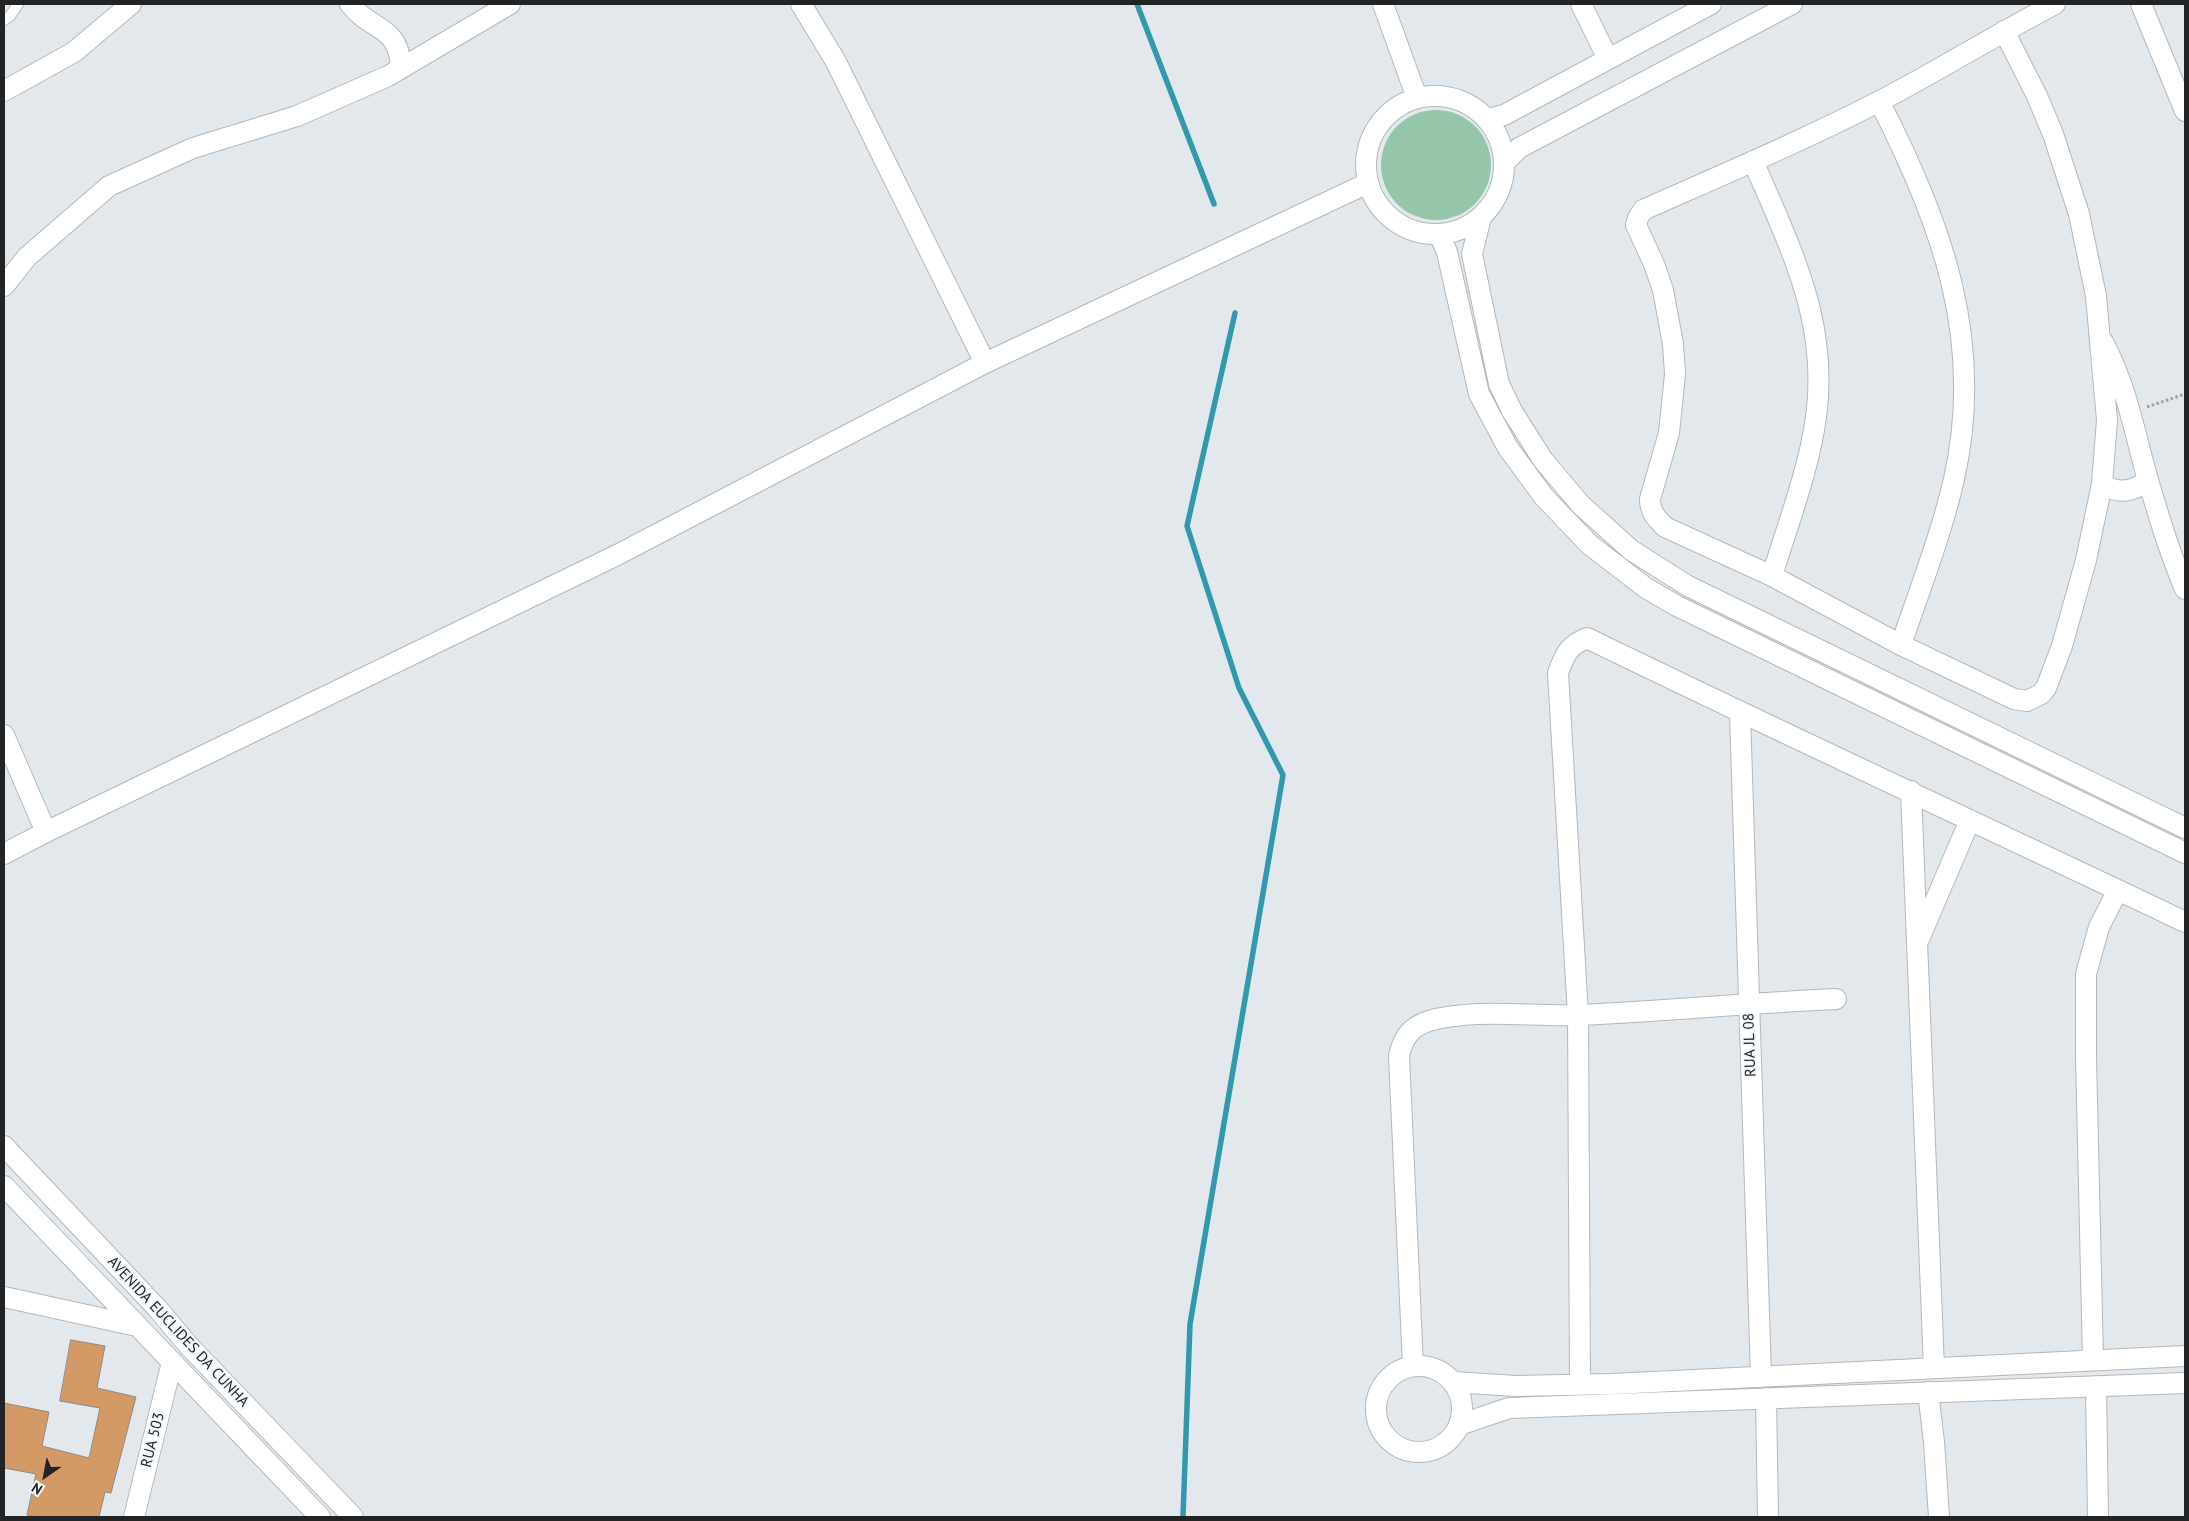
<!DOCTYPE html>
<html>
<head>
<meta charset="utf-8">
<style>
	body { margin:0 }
	#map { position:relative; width:2189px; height:1521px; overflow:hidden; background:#e3e8ec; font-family:"PT Sans",sans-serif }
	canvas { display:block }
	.frame { position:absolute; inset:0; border:5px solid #212325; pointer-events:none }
	.north { position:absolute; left:20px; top:1451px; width:50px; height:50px; -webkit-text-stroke:4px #f0f6fa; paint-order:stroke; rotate:213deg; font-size:14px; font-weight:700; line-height:20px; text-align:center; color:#212325 }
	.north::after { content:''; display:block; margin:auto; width:18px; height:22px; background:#212325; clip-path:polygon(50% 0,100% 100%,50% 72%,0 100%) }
</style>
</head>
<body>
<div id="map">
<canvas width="2189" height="1521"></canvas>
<div class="frame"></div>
<div class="north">N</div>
</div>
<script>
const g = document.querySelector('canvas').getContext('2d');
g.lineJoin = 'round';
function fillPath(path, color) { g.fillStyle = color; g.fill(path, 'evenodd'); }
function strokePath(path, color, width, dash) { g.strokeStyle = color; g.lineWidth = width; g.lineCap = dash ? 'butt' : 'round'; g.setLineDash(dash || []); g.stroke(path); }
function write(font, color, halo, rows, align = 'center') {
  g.font = font + ' "PT Sans",sans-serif'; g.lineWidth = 4; g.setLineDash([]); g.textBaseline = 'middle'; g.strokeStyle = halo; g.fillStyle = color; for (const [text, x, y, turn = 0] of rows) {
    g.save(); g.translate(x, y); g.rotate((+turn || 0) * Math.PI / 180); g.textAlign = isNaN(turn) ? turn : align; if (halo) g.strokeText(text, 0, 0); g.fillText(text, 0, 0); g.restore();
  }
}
fillPath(new Path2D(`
	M1381 165a55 55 0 1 1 110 0a55 55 0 1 1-110 0Z`), '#95c6aa');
strokePath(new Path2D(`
	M 1137,4 L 1214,204
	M 1183,1517 L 1190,1324 L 1283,775 L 1239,688 L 1187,526 L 1235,313`), '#3099ae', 5.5);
const building = new Path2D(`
	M 71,1340 L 105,1346 L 97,1388 L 136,1397 L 111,1493 L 105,1492 L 99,1517 L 36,1517 L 27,1515 L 36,1474 L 4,1468 L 4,1403 L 49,1412 L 42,1446 L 89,1458 L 100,1408 L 60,1401 Z`);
fillPath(building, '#d49a66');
strokePath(building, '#8d8985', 1);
const lane = new Path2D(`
	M 4,20 L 10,16 L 18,4`);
const street = new Path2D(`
	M 350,4 C 371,32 399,24 401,68
	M 801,4 L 835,60 L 985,363
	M 1383,4 L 1417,98
	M 1581,4 L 1608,59
	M 2141,4 L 2185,111
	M 2004,31 L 2037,96 L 2053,134 L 2079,214 L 2096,296 L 2107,420 L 2102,484 L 2086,560 L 2062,646 L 2046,688 L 2041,694 L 2027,701 L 2014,699 L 1901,645 L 1772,576 L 1665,527 C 1656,518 1650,512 1650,499 L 1669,433 L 1675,374 L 1673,344 L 1663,290 L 1654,264 L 1636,225 L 1638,218 L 1643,210 C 1722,175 1802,141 1878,102 C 1938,71 1995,35 2055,4
	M 4,91 L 74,52 L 131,4
	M1366 165a69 69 0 1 1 138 0a69 69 0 1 1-138 0Z
	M 1879,101 C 1942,223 1985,341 1954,479 C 1941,536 1919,591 1901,645
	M 1488,119 L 1504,115 L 1711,4
	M 1753,161 C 1795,258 1836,336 1811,445 C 1802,489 1785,533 1772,576
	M 1505,162 L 1519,148 L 1792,4
	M 1481,217 L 1472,254 L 1499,384 L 1512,411 L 1543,460 L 1581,505 L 1631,550 L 1688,586 L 2185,828
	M 1439,234 L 1447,252 L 1479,394 L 1508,448 L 1544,497 L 1590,545 L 1646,588 L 1677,606 L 2185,853
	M 4,286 L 27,257 L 109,186 L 193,148 L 297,116 L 388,76 L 510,4
	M 2103,342 C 2127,387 2134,431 2148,480 C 2159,517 2170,554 2185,589
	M 2102,484 C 2118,494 2134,493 2148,479
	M 1740,713 L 1761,1377
	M 4,735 L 46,832
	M 1911,791 L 1934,1368
	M 4,854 L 46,832 L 617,555 L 985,363 L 1368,183
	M 1919,939 L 1970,820
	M 4,1146 L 157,1308 L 189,1346 L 353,1517
	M 4,1186 L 320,1517
	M 4,1297 L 137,1326
	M 2093,1360 L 2086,1057 L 2086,974 L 2099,927 L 2118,890
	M1376 1409a43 43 0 1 1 86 0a43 43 0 1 1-86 0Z
	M 1413,1366 L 1399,1056 C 1403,1038 1410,1027 1429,1021 C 1475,1008 1531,1017 1579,1015 C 1665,1011 1750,1003 1836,999
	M 1453,1382 L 1516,1386 L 1612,1384 L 2185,1356
	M 1580,1384 L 1578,1015 L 1558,673 C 1565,654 1568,646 1587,638 C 1786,735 1986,827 2185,922
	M 2096,1386 L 2098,1517
	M 1928,1392 L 1934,1442 L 1939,1517
	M 1766,1398 L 1768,1517
	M 1459,1425 L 1509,1408 L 2185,1383
	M 134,1517 L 172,1362`);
strokePath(lane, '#b3b8bc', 12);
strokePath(street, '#b3b8bc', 22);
strokePath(new Path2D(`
	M 2147,407 L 2185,394`), '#9b9fa3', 3, [2.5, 2.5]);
strokePath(lane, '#fff', 10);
strokePath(street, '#fff', 20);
write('15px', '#212325', '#f0f6fa', [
	["RUA JL 08",1750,1045,-92],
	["AVENIDA EUCLIDES DA CUNHA",178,1332,47],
	["RUA 503",153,1440,-76]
]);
</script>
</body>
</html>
